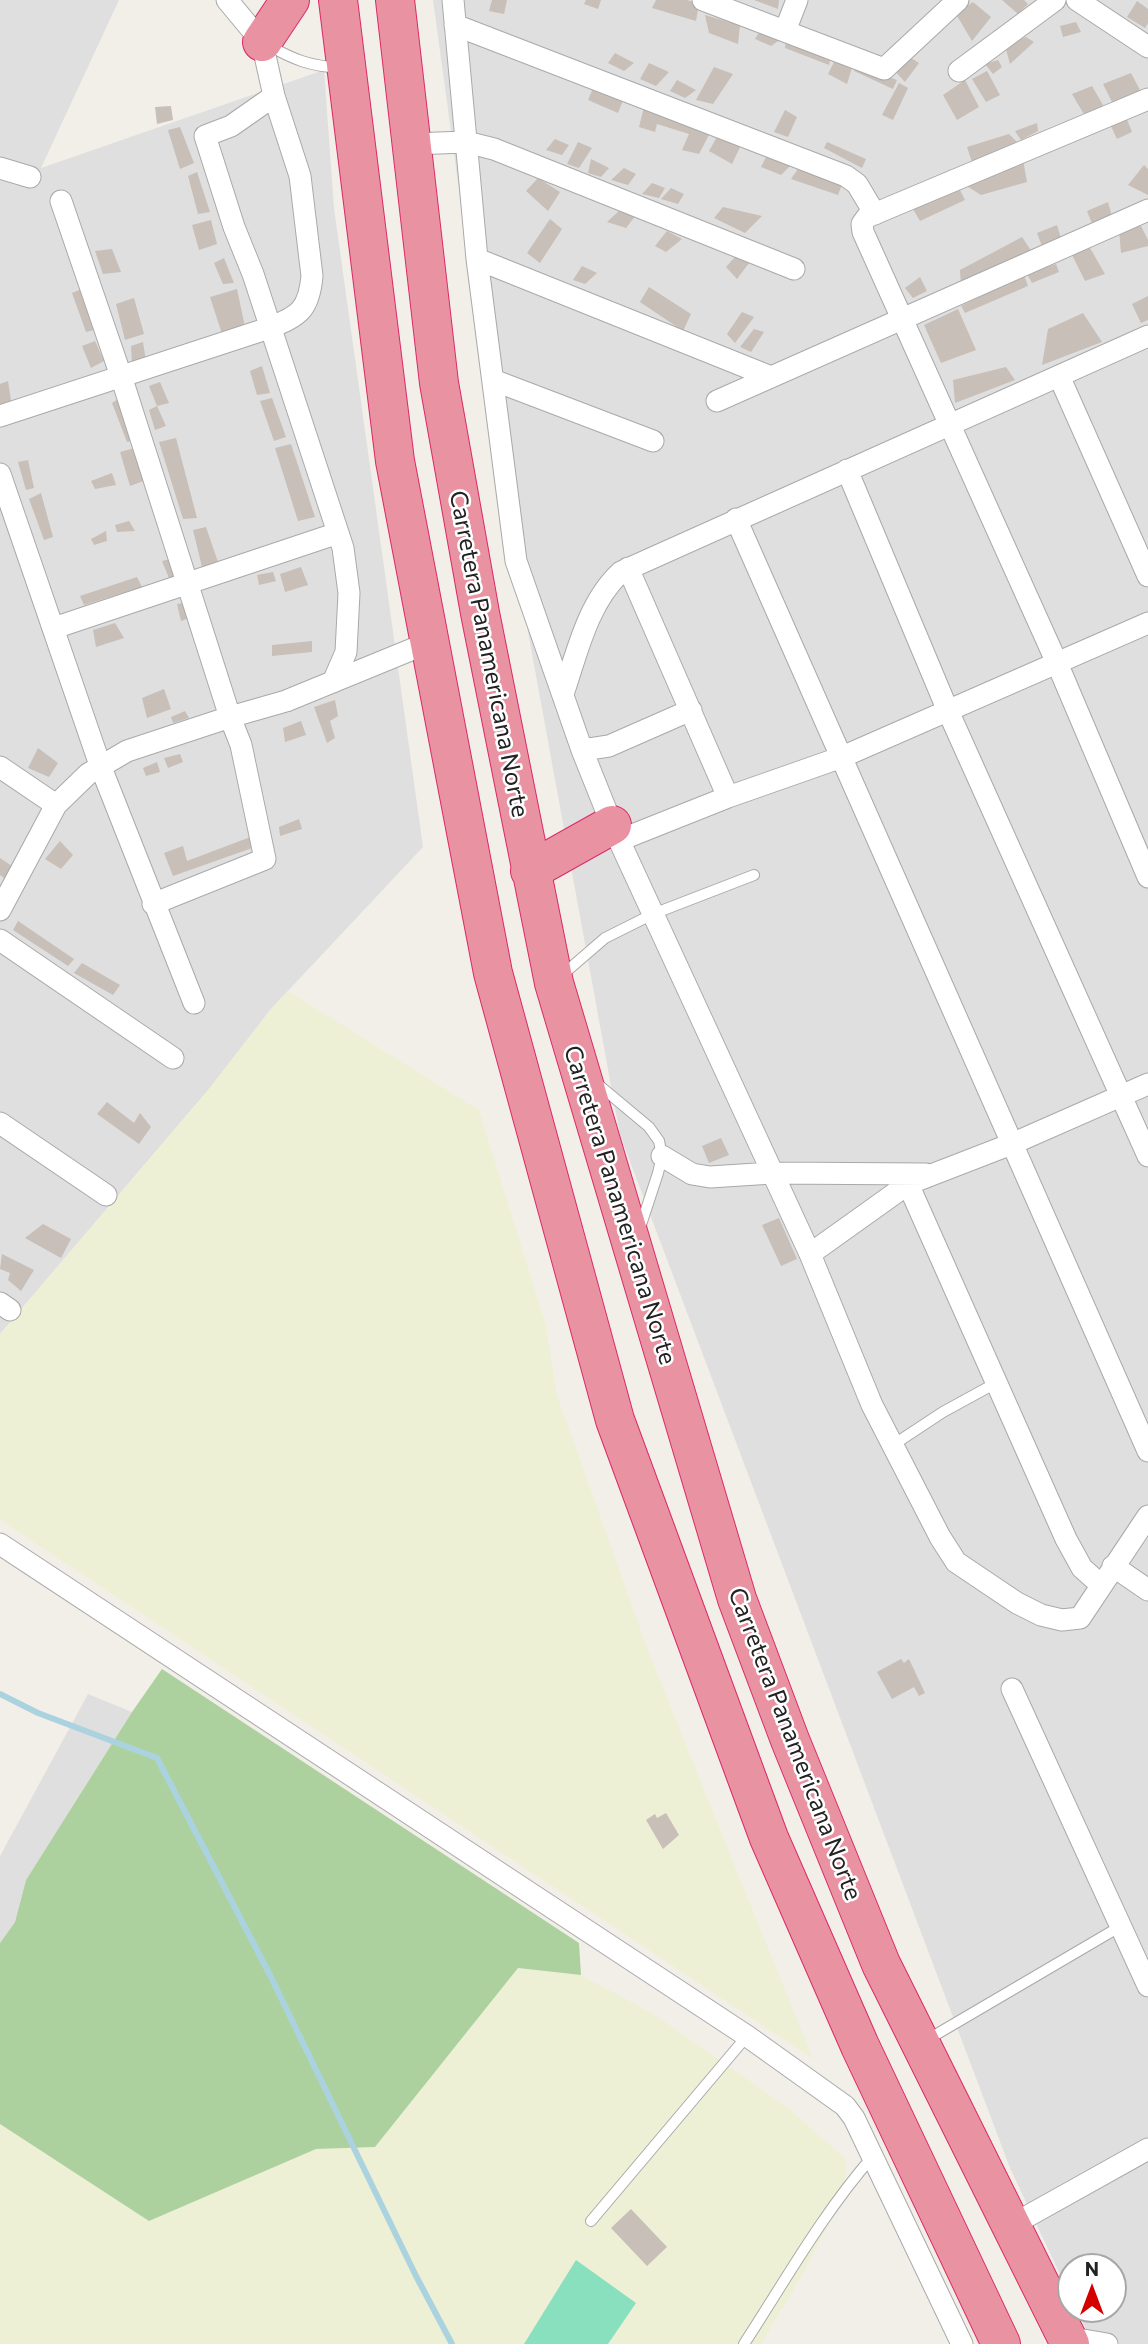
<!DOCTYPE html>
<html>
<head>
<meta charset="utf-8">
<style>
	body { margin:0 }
	#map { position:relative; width:1148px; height:2344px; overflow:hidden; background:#f2efe9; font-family:Commissioner,sans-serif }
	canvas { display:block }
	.north { position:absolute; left:1057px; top:2253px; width:70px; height:70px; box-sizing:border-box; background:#fff; border:2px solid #a7a7a7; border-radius:50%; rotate:0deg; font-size:19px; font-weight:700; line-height:28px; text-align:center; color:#222 }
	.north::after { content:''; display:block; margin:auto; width:24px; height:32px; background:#d40000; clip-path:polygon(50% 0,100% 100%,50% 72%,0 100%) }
</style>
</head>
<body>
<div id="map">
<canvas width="1148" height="2344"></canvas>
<div class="north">N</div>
</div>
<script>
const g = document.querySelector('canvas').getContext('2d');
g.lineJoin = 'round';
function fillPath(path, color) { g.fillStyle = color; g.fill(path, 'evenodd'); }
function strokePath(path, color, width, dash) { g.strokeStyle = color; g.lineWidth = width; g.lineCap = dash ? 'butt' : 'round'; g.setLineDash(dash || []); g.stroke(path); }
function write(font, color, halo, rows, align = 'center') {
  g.font = font + ' Commissioner,sans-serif'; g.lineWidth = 5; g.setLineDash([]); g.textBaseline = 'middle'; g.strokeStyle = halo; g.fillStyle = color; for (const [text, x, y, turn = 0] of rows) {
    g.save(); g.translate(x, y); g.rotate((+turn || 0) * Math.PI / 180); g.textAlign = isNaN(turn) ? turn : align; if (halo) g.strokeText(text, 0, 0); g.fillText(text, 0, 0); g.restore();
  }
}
fillPath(new Path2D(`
	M 0,0 L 119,0 L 41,168 L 324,70 L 334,208 L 423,847 L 271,1009 L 209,1089 L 0,1334 Z
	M 433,0 L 1148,0 L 1148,2344 L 1093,2344 L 1076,2309 L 1113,2309 L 1113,2267 L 1071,2267 L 1071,2298 L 1010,2168 L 620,1135 L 494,446 Z
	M 88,1694 L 132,1712 L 26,1880 L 15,1922 L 0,1943 L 0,1856 Z`), '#e0dfdf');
fillPath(new Path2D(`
	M 288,991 L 479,1110 L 546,1326 L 557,1395 L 650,1656 L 813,2059 L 0,1520 L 0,1334 L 209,1089 L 271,1009 Z
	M 518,1968 L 581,1975 L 654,2014 L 788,2108 L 846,2159 L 844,2195 L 800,2279 L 761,2344 L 0,2344 L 0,2124 L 149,2221 L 316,2149 L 375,2147 Z`), '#eef0d5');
fillPath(new Path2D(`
	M 162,1669 L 579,1943 L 581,1975 L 518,1968 L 375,2147 L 316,2149 L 149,2221 L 0,2124 L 0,1943 L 15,1922 L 26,1880 L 132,1712 Z`), '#add19e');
fillPath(new Path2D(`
	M 576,2260 L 636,2303 L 608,2344 L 524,2344 Z`), '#88e0be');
strokePath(new Path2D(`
	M 0,1694 L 38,1713 L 157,1758 L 270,1975 L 416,2276 L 452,2344`), '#aad3df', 6);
fillPath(new Path2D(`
	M 492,0 L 507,0 L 504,14 L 489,11 Z
	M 586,0 L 601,0 L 598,9 L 584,4 Z
	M 656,0 L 687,0 L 699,4 L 696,21 L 652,8 Z
	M 754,0 L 779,0 L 778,9 Z
	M 1002,0 L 1024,0 L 1028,4 L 1018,14 Z
	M 1137,1 L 1148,9 L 1148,23 L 1145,28 L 1127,17 Z
	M 973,2 L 991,17 L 972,41 L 956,14 Z
	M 705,15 L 740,25 L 738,44 L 709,33 Z
	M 1076,22 L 1081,32 L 1063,37 L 1060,26 Z
	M 762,28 L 781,39 L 771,46 L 755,39 Z
	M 1026,37 L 1034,42 L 1010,64 L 1005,46 Z
	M 786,39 L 831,55 L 829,65 L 785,48 Z
	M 615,53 L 634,63 L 624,71 L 608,63 Z
	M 911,58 L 919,63 L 905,82 L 894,70 Z
	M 998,60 L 1002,67 L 993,74 L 985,64 Z
	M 834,62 L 852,68 L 847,84 L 828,74 Z
	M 649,63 L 669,72 L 656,86 L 640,79 Z
	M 856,65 L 897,80 L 893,89 L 854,71 Z
	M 714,67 L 733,74 L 713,104 L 696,100 Z
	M 987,71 L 1000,95 L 986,102 L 972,79 Z
	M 1131,73 L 1141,92 L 1112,102 L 1103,84 Z
	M 677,80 L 696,90 L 685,98 L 670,91 Z
	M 965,80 L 979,107 L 957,120 L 943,95 Z
	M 899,83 L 908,88 L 893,120 L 882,115 Z
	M 594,86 L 626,93 L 618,113 L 588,100 Z
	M 1092,86 L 1103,105 L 1088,121 L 1072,94 Z
	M 171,106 L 173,120 L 157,124 L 155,107 Z
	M 644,107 L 712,129 L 699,154 L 682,150 L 689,134 L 657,124 L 655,132 L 639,127 Z
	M 785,110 L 797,117 L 788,137 L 774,132 Z
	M 1124,112 L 1132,132 L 1117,139 L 1110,124 Z
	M 1037,123 L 1038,131 L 1021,140 L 1015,131 Z
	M 180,127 L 194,163 L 180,169 L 168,130 Z
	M 1009,134 L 1017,142 L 972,162 L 967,147 Z
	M 718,135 L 741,145 L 732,164 L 709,151 Z
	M 555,139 L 569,145 L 562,155 L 546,150 Z
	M 578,142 L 592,148 L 579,168 L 567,164 Z
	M 827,142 L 866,159 L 862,168 L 824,148 Z
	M 1022,154 L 1027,182 L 981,195 L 965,185 Z
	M 767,155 L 791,165 L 781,175 L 761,167 Z
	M 591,159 L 609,168 L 601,177 L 588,173 Z
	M 1144,165 L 1148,169 L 1148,195 L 1128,185 Z
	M 800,166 L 843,182 L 838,195 L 791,179 Z
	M 624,168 L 636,174 L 628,185 L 611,180 Z
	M 197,172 L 210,212 L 198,214 L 188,176 Z
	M 538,178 L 560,192 L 548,211 L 526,191 Z
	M 652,183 L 665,188 L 659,198 L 642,194 Z
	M 671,188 L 684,194 L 678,204 L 661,199 Z
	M 960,190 L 965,200 L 920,221 L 913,209 Z
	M 1108,202 L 1113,220 L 1093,226 L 1087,211 Z
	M 723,207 L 762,216 L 745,233 L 714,218 Z
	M 620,210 L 636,215 L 626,228 L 607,222 Z
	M 550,219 L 562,229 L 540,263 L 527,253 Z
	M 211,220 L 217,244 L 199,250 L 192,225 Z
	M 1139,222 L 1148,240 L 1148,246 L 1121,253 L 1119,230 Z
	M 1057,225 L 1062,242 L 1043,249 L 1037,233 Z
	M 667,231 L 682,239 L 666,252 L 655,246 Z
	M 1022,237 L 1032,252 L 961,286 L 960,270 Z
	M 1090,248 L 1105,274 L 1085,281 L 1072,255 Z
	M 112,249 L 121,272 L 103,274 L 95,251 Z
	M 735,257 L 749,263 L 737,279 L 726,267 Z
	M 224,258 L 234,283 L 223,284 L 214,263 Z
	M 1056,264 L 1059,272 L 1032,283 L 1027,274 Z
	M 582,266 L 597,273 L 585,284 L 573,280 Z
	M 1024,275 L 1028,286 L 965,313 L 961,306 Z
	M 920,277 L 927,291 L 913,298 L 905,288 Z
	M 649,287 L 691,314 L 683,331 L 640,302 Z
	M 82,289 L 98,329 L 86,332 L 72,293 Z
	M 237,289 L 245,327 L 222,334 L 210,297 Z
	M 1148,296 L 1148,320 L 1141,323 L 1132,304 Z
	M 134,298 L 144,334 L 125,340 L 116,304 Z
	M 958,309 L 976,350 L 941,363 L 924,325 Z
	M 742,312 L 754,317 L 735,343 L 727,334 Z
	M 1083,313 L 1102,342 L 1042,365 L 1048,329 Z
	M 754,329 L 764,332 L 751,352 L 740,347 Z
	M 95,341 L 104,361 L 91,368 L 82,346 Z
	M 143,342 L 146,361 L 132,366 L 131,346 Z
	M 262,366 L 270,393 L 257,395 L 250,371 Z
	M 1006,367 L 1015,380 L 955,403 L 953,380 Z
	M 8,381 L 12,407 L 0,410 L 0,384 Z
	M 160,382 L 169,403 L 157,406 L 149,386 Z
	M 121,397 L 136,440 L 127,442 L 112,403 Z
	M 272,398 L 286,437 L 274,441 L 260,401 Z
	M 157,406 L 166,426 L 155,430 L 149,410 Z
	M 176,438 L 197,518 L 183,519 L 159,442 Z
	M 291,444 L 315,517 L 298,521 L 275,448 Z
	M 138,447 L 149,479 L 130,486 L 120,452 Z
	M 28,460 L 34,488 L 26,490 L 18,462 Z
	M 112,473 L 116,485 L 95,489 L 91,481 Z
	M 41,493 L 53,537 L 44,540 L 29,499 Z
	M 129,521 L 135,531 L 117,532 L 115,525 Z
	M 206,527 L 218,562 L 202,567 L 193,530 Z
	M 106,531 L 107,541 L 94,545 L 91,539 Z
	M 175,558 L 182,576 L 169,578 L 162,561 Z
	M 301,567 L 308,585 L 285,592 L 280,574 Z
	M 273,572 L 276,581 L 259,585 L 257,575 Z
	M 137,577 L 142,587 L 84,605 L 80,596 Z
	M 187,602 L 192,617 L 181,621 L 177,604 Z
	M 115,623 L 124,638 L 96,647 L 93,630 Z
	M 312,641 L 312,652 L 272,656 L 272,645 Z
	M 164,689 L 171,709 L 147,718 L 142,698 Z
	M 335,700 L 338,716 L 330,721 L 335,738 L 327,743 L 314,707 Z
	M 185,711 L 189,718 L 173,723 L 171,717 Z
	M 301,721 L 306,735 L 285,742 L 283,728 Z
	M 38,748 L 58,763 L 49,777 L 28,768 Z
	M 180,754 L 183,762 L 168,768 L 164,758 Z
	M 157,762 L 160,772 L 146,776 L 143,768 Z
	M 299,819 L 302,829 L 280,836 L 279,827 Z
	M 253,836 L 255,847 L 173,876 L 164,853 L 183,846 L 187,861 Z
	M 60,841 L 73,855 L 61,869 L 45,859 Z
	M 0,858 L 15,868 L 8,881 L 0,875 Z
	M 18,921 L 74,959 L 68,966 L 13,930 Z
	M 82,963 L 120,985 L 113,995 L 74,973 Z
	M 107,1102 L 134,1123 L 140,1113 L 151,1127 L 139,1144 L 97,1114 Z
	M 721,1138 L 729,1155 L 709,1163 L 702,1146 Z
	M 779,1218 L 797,1259 L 781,1266 L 762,1225 Z
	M 43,1224 L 71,1239 L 61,1258 L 25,1238 Z
	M 2,1254 L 34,1270 L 21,1291 L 8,1280 L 10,1273 L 0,1269 Z
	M 901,1659 L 904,1663 L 909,1659 L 925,1693 L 919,1696 L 914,1687 L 892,1699 L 877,1672 Z
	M 666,1813 L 679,1835 L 663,1849 L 646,1820 L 655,1814 L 657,1818 Z
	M 631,2209 L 667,2247 L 647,2266 L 611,2228 Z`), '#c7bfb8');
const lane = new Path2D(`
	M 268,45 C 294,60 310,66 341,68
	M 561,976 L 605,938 L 653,914 L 754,875
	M 594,1081 L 649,1127 L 659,1141 L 662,1156 L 658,1173 L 640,1228
	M 893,1445 L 943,1412 L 996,1383
	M 925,2041 L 1121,1926
	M 591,2221 L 747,2036
	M 744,2344 C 785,2281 823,2213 873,2156`);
const street = new Path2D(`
	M 453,0 L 477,259 L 516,561 L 582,750 L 612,825 L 810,1254 L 872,1405 L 940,1537 L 956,1562 L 1017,1603 L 1041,1615 L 1062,1620 L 1080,1618 L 1148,1516
	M 703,0 L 884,69 L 958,0
	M 1077,0 L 1148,47
	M 455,25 L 846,176 L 857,184 L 875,214
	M 785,31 L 797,0
	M 959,71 L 1055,0
	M 274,96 L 231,126 L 205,136 L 234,227 L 253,274 L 343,548 L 349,593 L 346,652 L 333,682
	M 1148,99 L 867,217 L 862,224 L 863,232 L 1057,663 L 1148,877
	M 412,144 L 466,142 L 494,149 L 794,269
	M 0,168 L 30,177
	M 477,259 L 771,377
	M 1059,376 L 1148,576
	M 493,380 L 653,441
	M 717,401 L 1148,210
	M 0,416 L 269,328 C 299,316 309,310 312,276 L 300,176 L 274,96 L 262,42 L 227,0
	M 847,470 L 948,711 L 1148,1156
	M 0,474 L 100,765 L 194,1003
	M 736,519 L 1148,1451
	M 628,568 L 728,797
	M 54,628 L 338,533
	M 563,694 C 577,653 588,602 621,572 L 1148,336
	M 582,750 L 609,746 L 691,710
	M 0,767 L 56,805
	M 620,840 L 728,797 L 842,757 L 1148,623
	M 153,904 L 265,859 L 241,745 L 230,717 L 286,701 L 430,642
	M 0,910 L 56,805 L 88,774 L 127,751 L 230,717 L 121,376 L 61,201
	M 0,940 L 173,1058
	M 0,1123 L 106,1195
	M 662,1156 L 692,1174 L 710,1177 L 772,1173 L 926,1174
	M 908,1184 L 1066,1539 L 1082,1568 L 1101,1585
	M 810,1254 L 908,1184 L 1014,1143 L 1148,1084
	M 0,1303 L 10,1310
	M 0,1544 L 747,2036 L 845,2106 L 854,2118 L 962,2344
	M 1113,1566 L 1148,1590
	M 1012,1689 L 1148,1986
	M 1010,2226 L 1148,2149
	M 1066,2337 L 1107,2344`);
const highway = new Path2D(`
	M 338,0 L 395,461 L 493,973 L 615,1420 L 769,1838 L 860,2046 L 1001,2344
	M 395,0 L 439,383 L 480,613 L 554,983 L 737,1599 L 790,1740 L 881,1964 L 1070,2344
	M 262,42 L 290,0
	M 530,871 L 612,825`);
strokePath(lane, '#a9a9a9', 12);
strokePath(street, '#a9a9a9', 23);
strokePath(highway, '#dc2a67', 40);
strokePath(lane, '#fff', 10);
strokePath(street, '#fff', 21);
strokePath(highway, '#e892a2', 38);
write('24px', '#222', '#fff', [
	["Carretera Panamericana Norte",489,654,79],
	["Carretera Panamericana Norte",620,1205,73],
	["Carretera Panamericana Norte",795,1744,69]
]);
</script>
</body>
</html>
